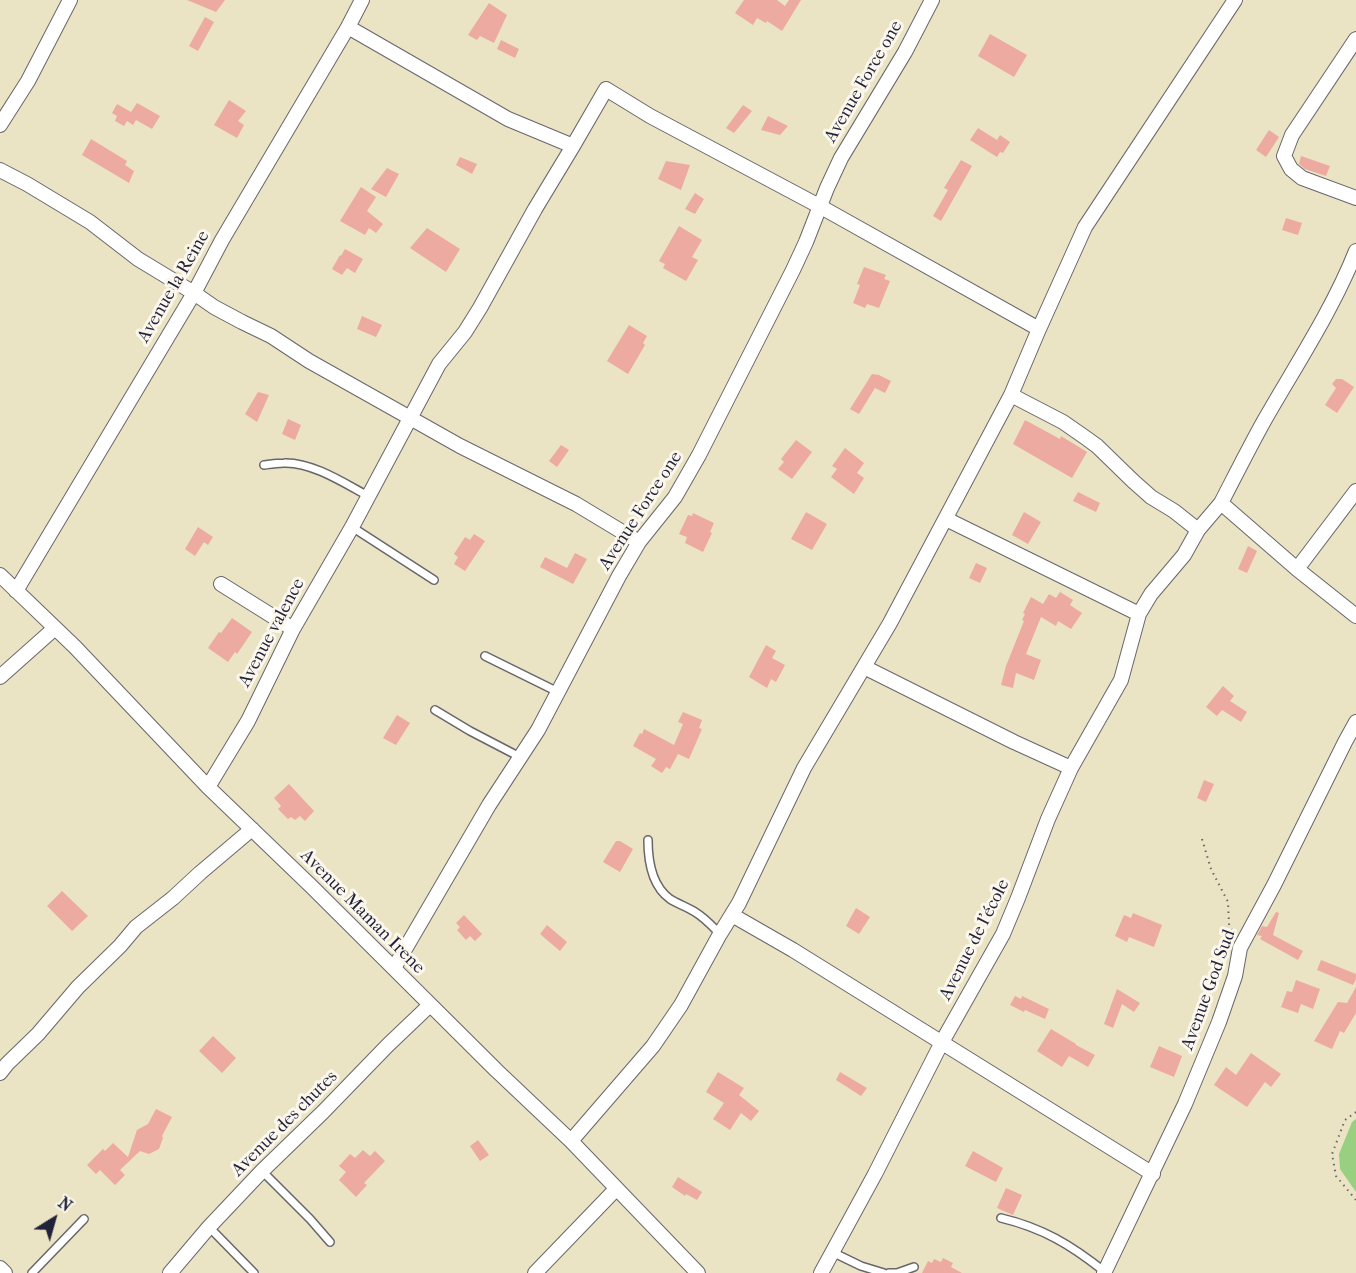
<!DOCTYPE html>
<html>
<head>
<meta charset="utf-8">
<style>
	body { margin:0 }
	#map { position:relative; width:1356px; height:1273px; overflow:hidden; background:#eae4c4; font-family:"IM FELL French Canon",serif }
	canvas { display:block }
	.north { position:absolute; left:24px; top:1189px; width:60px; height:60px; -webkit-text-stroke:4px #fbf7ec; paint-order:stroke; rotate:37deg; font-size:16px; font-weight:700; line-height:24px; text-align:center; color:#22223b }
	.north::after { content:''; display:block; margin:auto; width:21px; height:27px; background:#22223b; clip-path:polygon(50% 0,100% 100%,50% 72%,0 100%) }
</style>
</head>
<body>
<div id="map">
<canvas width="1356" height="1273"></canvas>
<div class="north">N</div>
</div>
<script>
const g = document.querySelector('canvas').getContext('2d');
g.lineJoin = 'round';
function fillPath(path, color) { g.fillStyle = color; g.fill(path, 'evenodd'); }
function strokePath(path, color, width, dash) { g.strokeStyle = color; g.lineWidth = width; g.lineCap = dash ? 'butt' : 'round'; g.setLineDash(dash || []); g.stroke(path); }
function write(font, color, halo, rows, align = 'center') {
  g.font = font + ' "IM FELL French Canon",serif'; g.lineWidth = 6; g.setLineDash([]); g.textBaseline = 'middle'; g.strokeStyle = halo; g.fillStyle = color; for (const [text, x, y, turn = 0] of rows) {
    g.save(); g.translate(x, y); g.rotate((+turn || 0) * Math.PI / 180); g.textAlign = isNaN(turn) ? turn : align; if (halo) g.strokeText(text, 0, 0); g.fillText(text, 0, 0); g.restore();
  }
}
fillPath(new Path2D(`
	M 1356,1119 L 1356,1192 L 1340,1169 L 1339,1154 L 1352,1122 Z`), '#99cf80');
fillPath(new Path2D(`
	M 187,0 L 225,0 L 216,12 Z
	M 744,0 L 777,0 L 785,6 L 789,0 L 801,0 L 782,31 L 767,21 L 766,23 L 757,18 L 753,25 L 735,13 Z
	M 489,3 L 507,15 L 494,43 L 480,36 L 477,40 L 468,35 Z
	M 205,17 L 214,22 L 198,51 L 189,46 Z
	M 990,34 L 1027,55 L 1014,77 L 978,56 Z
	M 501,40 L 519,49 L 515,58 L 497,49 Z
	M 229,100 L 246,111 L 238,121 L 244,125 L 237,138 L 214,125 Z
	M 137,103 L 160,116 L 152,129 L 136,120 L 133,125 L 127,121 L 124,126 L 115,121 L 117,116 L 112,113 L 117,104 L 131,112 Z
	M 743,105 L 752,111 L 734,133 L 726,128 Z
	M 768,116 L 788,126 L 780,135 L 761,130 Z
	M 978,128 L 997,140 L 1000,135 L 1010,142 L 1003,153 L 1000,152 L 997,157 L 970,140 Z
	M 1269,130 L 1279,137 L 1266,157 L 1256,150 Z
	M 91,139 L 127,161 L 125,165 L 134,171 L 129,183 L 82,155 Z
	M 1301,156 L 1330,166 L 1326,176 L 1305,169 L 1299,164 Z
	M 460,157 L 477,164 L 472,174 L 456,165 Z
	M 961,160 L 972,166 L 941,221 L 933,216 L 948,190 L 944,188 Z
	M 666,161 L 690,165 L 681,190 L 658,179 Z
	M 387,168 L 399,174 L 386,197 L 371,189 Z
	M 361,187 L 376,197 L 367,211 L 383,224 L 376,233 L 369,228 L 365,235 L 340,221 Z
	M 695,193 L 704,199 L 695,214 L 685,209 Z
	M 1286,218 L 1302,223 L 1298,235 L 1282,230 Z
	M 679,226 L 702,240 L 692,257 L 698,260 L 686,281 L 663,268 L 665,264 L 659,261 Z
	M 427,228 L 460,249 L 446,272 L 410,248 Z
	M 345,249 L 363,259 L 355,273 L 347,268 L 342,275 L 332,269 L 340,255 L 341,256 Z
	M 864,267 L 886,275 L 884,279 L 890,281 L 879,308 L 867,304 L 865,308 L 853,303 L 860,285 L 857,284 Z
	M 362,316 L 382,325 L 376,337 L 357,329 Z
	M 629,325 L 647,336 L 643,343 L 645,345 L 628,374 L 607,361 Z
	M 872,374 L 879,375 L 891,381 L 885,393 L 875,388 L 859,414 L 850,409 Z
	M 1336,379 L 1342,379 L 1354,387 L 1337,413 L 1325,405 L 1336,388 L 1332,384 Z
	M 258,392 L 269,395 L 257,422 L 245,414 Z
	M 288,419 L 301,425 L 295,440 L 282,434 Z
	M 1025,420 L 1060,439 L 1061,436 L 1087,452 L 1072,478 L 1013,444 Z
	M 796,440 L 812,452 L 792,479 L 778,469 L 784,462 L 781,459 Z
	M 561,445 L 569,450 L 557,467 L 549,461 Z
	M 845,448 L 864,463 L 857,473 L 864,478 L 854,494 L 831,477 L 837,469 L 832,466 Z
	M 1078,492 L 1100,503 L 1096,512 L 1073,501 Z
	M 806,512 L 827,524 L 812,550 L 791,539 Z
	M 1024,512 L 1041,522 L 1028,544 L 1012,535 Z
	M 693,513 L 714,523 L 710,532 L 712,533 L 703,552 L 685,543 L 687,537 L 679,534 L 688,515 L 692,516 Z
	M 198,527 L 213,537 L 208,545 L 204,542 L 195,556 L 185,549 Z
	M 474,534 L 485,541 L 465,571 L 454,564 L 458,557 L 454,554 L 465,537 L 470,540 Z
	M 1248,546 L 1257,551 L 1247,573 L 1238,569 Z
	M 575,553 L 587,559 L 573,584 L 540,567 L 545,557 L 567,568 Z
	M 976,563 L 987,568 L 980,583 L 969,578 Z
	M 1060,592 L 1073,600 L 1070,605 L 1082,613 L 1071,629 L 1058,621 L 1056,626 L 1041,617 L 1026,654 L 1041,660 L 1034,680 L 1016,673 L 1013,688 L 1001,685 L 1006,666 L 1024,621 L 1022,620 L 1025,614 L 1023,613 L 1031,597 L 1043,604 L 1049,594 L 1056,598 Z
	M 232,618 L 252,632 L 237,654 L 235,652 L 228,662 L 208,648 L 219,632 L 221,633 Z
	M 766,645 L 776,651 L 772,658 L 785,665 L 776,682 L 771,679 L 767,688 L 749,677 Z
	M 1223,686 L 1234,696 L 1230,701 L 1247,712 L 1241,722 L 1222,710 L 1217,716 L 1206,707 Z
	M 683,712 L 702,720 L 699,728 L 702,729 L 689,759 L 678,754 L 670,769 L 666,767 L 662,773 L 651,766 L 656,759 L 633,746 L 640,733 L 642,734 L 644,729 L 674,745 L 683,724 L 678,722 Z
	M 397,715 L 410,723 L 396,745 L 383,738 Z
	M 1204,780 L 1214,784 L 1206,802 L 1197,798 Z
	M 289,784 L 314,811 L 305,821 L 300,816 L 295,820 L 291,817 L 288,819 L 278,809 L 281,806 L 274,798 Z
	M 616,841 L 620,841 L 633,849 L 620,872 L 603,862 Z
	M 62,891 L 88,916 L 72,931 L 47,906 Z
	M 856,908 L 870,917 L 859,934 L 846,926 Z
	M 1276,912 L 1279,913 L 1273,935 L 1303,951 L 1298,960 L 1260,939 L 1262,936 L 1257,935 L 1262,926 L 1267,927 Z
	M 1133,913 L 1162,925 L 1154,947 L 1129,937 L 1127,942 L 1115,936 L 1124,915 L 1131,918 Z
	M 464,915 L 482,934 L 475,941 L 470,936 L 466,940 L 457,930 L 460,927 L 456,923 Z
	M 547,925 L 567,942 L 560,951 L 540,934 Z
	M 1321,960 L 1356,974 L 1356,979 L 1353,985 L 1317,970 Z
	M 1296,980 L 1320,989 L 1313,1009 L 1301,1004 L 1298,1013 L 1281,1007 L 1287,991 L 1292,992 Z
	M 1356,987 L 1356,1013 L 1344,1033 L 1340,1031 L 1332,1049 L 1314,1041 L 1338,1002 L 1347,1003 Z
	M 1117,989 L 1140,1003 L 1134,1012 L 1122,1004 L 1113,1028 L 1104,1024 Z
	M 1015,996 L 1021,999 L 1022,996 L 1049,1009 L 1045,1019 L 1025,1010 L 1024,1012 L 1010,1005 Z
	M 1051,1029 L 1076,1044 L 1076,1045 L 1095,1055 L 1088,1067 L 1069,1056 L 1062,1067 L 1037,1051 Z
	M 213,1036 L 236,1058 L 222,1073 L 199,1051 Z
	M 1159,1046 L 1182,1056 L 1174,1077 L 1150,1067 Z
	M 1251,1053 L 1281,1074 L 1271,1087 L 1265,1082 L 1247,1107 L 1214,1085 L 1226,1067 L 1236,1075 Z
	M 718,1072 L 744,1088 L 739,1095 L 759,1111 L 751,1121 L 741,1113 L 730,1130 L 713,1119 L 724,1103 L 706,1092 Z
	M 840,1072 L 867,1088 L 861,1096 L 836,1080 Z
	M 156,1109 L 172,1117 L 162,1136 L 163,1138 L 159,1149 L 149,1154 L 140,1151 L 120,1170 L 125,1175 L 115,1185 L 100,1170 L 96,1174 L 87,1165 L 103,1149 L 105,1151 L 113,1143 L 128,1157 L 137,1130 L 148,1124 Z
	M 478,1140 L 489,1155 L 480,1161 L 470,1146 Z
	M 363,1150 L 370,1156 L 375,1151 L 385,1161 L 364,1183 L 367,1185 L 356,1197 L 339,1180 L 346,1172 L 339,1166 L 350,1154 L 355,1158 Z
	M 973,1151 L 1003,1168 L 996,1182 L 965,1166 Z
	M 678,1177 L 702,1192 L 697,1200 L 686,1194 L 685,1196 L 672,1187 Z
	M 1006,1188 L 1022,1195 L 1013,1215 L 997,1208 Z
	M 943,1258 L 953,1263 L 951,1267 L 962,1273 L 922,1273 L 928,1261 L 932,1263 L 934,1259 L 941,1262 Z`), '#edaaa0');
const lane = new Path2D(`
	M 264,465 C 271,464 277,463 284,463 C 312,462 344,483 368,496
	M 352,527 L 434,580
	M 485,656 L 558,692
	M 435,710 L 470,731 L 520,757
	M 648,840 C 648,861 652,886 670,899 C 678,904 687,907 695,912 C 705,918 712,926 720,934
	M 262,1171 L 310,1219 L 330,1242
	M 1001,1218 C 1043,1228 1071,1245 1105,1272
	M 209,1227 L 254,1273
	M 832,1252 L 861,1266 L 884,1273
	M 32,1273 L 84,1219
	M 889,1273 L 897,1273 L 914,1267`);
const street = new Path2D(`
	M 348,27 L 508,119 L 573,146
	M 1356,39 L 1292,135 L 1284,156 L 1291,169 L 1302,178 L 1356,198
	M 0,125 L 28,81 L 70,0
	M 0,170 L 27,184 L 90,222 L 138,259 L 194,293 L 214,307 L 242,322 L 271,336 L 309,361 L 460,446 L 576,504 L 639,542
	M 1356,251 C 1332,311 1296,365 1264,421 C 1249,448 1235,476 1221,503 L 1297,569 L 1356,616
	M 1011,395 L 1063,422 L 1086,438 L 1097,446 L 1133,481 L 1151,497 L 1174,511 L 1198,530
	M 946,519 L 1139,614
	M 1297,569 L 1356,491
	M 0,575 L 75,647 L 208,787 L 312,887 L 496,1070 L 571,1141 L 698,1273
	M 221,584 L 293,629
	M 16,591 L 194,293 L 222,240 L 348,27 L 362,0
	M 864,667 L 1014,742 L 1071,768
	M 0,677 L 55,628
	M 208,787 L 248,721 L 293,629 L 352,527 L 439,364 L 465,332 L 480,308 L 535,209 L 573,146 L 606,89 L 650,116 L 821,207 L 1039,329
	M 732,915 L 793,950 L 1153,1174
	M 394,968 L 489,805 L 538,730 L 619,576 L 639,542 L 675,497 L 699,455 L 793,270 L 806,242 L 827,188 L 841,158 L 905,52 L 932,0
	M 0,1073 L 7,1064 L 38,1034 L 78,987 L 120,946 L 136,927 L 173,898 L 200,873 L 252,829
	M 571,1141 L 653,1046 L 681,1005 L 720,934 L 739,903 L 804,768 L 890,623 L 1011,395 L 1039,329 L 1085,227 L 1235,0
	M 0,1268 L 5,1273
	M 170,1273 L 209,1227 L 262,1171 L 323,1112 L 388,1045 L 430,1005
	M 535,1273 L 616,1189
	M 821,1273 L 875,1174 L 942,1042 L 1003,934 L 1018,898 L 1048,819 L 1071,768 L 1121,680 L 1139,614 L 1151,594 L 1184,555 L 1198,530 L 1221,503
	M 1104,1273 L 1185,1104 L 1219,1022 L 1235,976 L 1240,948 L 1274,885 L 1345,742 L 1356,722`);
strokePath(lane, '#68666b', 10);
strokePath(street, '#68666b', 16);
strokePath(new Path2D(`
	M 1202,839 L 1211,869 L 1228,902 L 1229,924 L 1233,932
	M 1356,1112 L 1345,1120 L 1332,1154 L 1336,1176 L 1356,1200`), '#68666b', 2, [1.5, 4.5]);
strokePath(lane, '#fff', 7);
strokePath(street, '#fff', 14);
write('18px', '#22223b', '#fbf7ec', [
	["Avenue Force one",864,82,-60],
	["Avenue la Reine",174,287,-60],
	["Avenue Force one",641,511,-57],
	["Avenue valence",272,633,-62],
	["Avenue Maman Irene",362,912,45],
	["Avenue de l'école",975,940,-63],
	["Avenue God Sud",1209,990,-70],
	["Avenue des chutes",285,1124,-45]
]);
</script>
</body>
</html>
